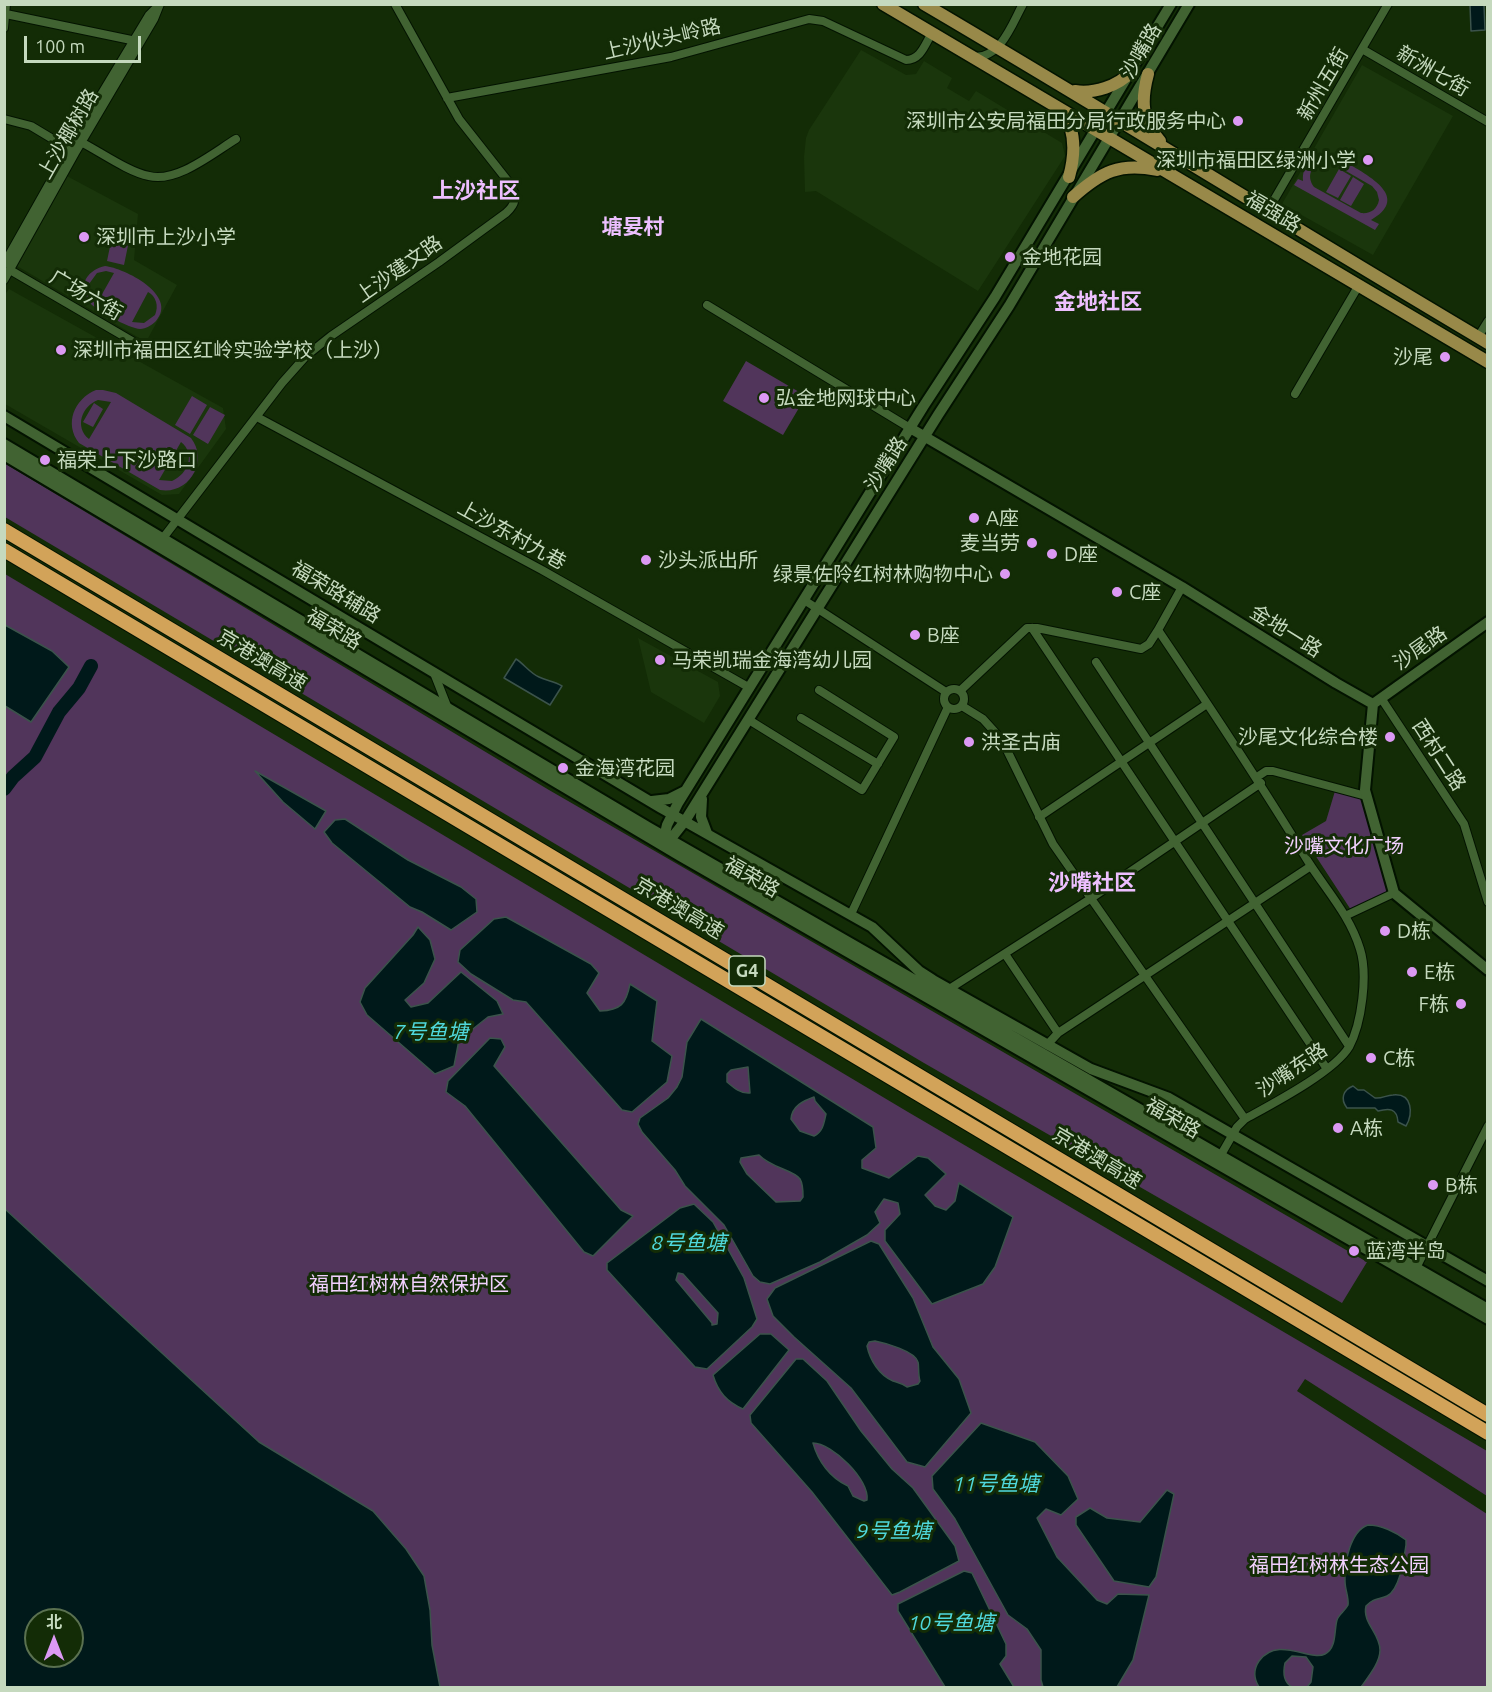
<!DOCTYPE html>
<html>
<head>
<meta charset="utf-8">
<style>
	body { margin:0 }
	#map { position:relative; width:1492px; height:1692px; overflow:hidden; background:#132c06; font-family:Ubuntu,"Noto Sans SC",sans-serif }
	canvas { display:block }
	.frame { position:absolute; inset:0; border:6px solid #c5d9be; pointer-events:none }
	.north { position:absolute; left:24px; top:1608px; width:60px; height:60px; box-sizing:border-box; background:#132c06; border:2px solid #5a7150; border-radius:50%; rotate:0deg; font-size:16px; font-weight:700; line-height:24px; text-align:center; color:#c5d9be }
	.north::after { content:''; display:block; margin:auto; width:21px; height:27px; background:#dc99f4; clip-path:polygon(50% 0,100% 100%,50% 72%,0 100%) }
	.scale { position:absolute; left:24px; top:36px; width:117px; height:27px; box-sizing:border-box; border:3px solid #c5d9be; border-top:0; padding-left:8px; font-size:18px; line-height:21px; white-space:nowrap; color:#c5d9be; -webkit-text-stroke:4px #132c06; paint-order:stroke }
</style>
</head>
<body>
<div id="map">
<canvas width="1492" height="1692"></canvas>
<div class="frame"></div>
<div class="north">北</div>
<div class="scale">100 m</div>
</div>
<script>
const g = document.querySelector('canvas').getContext('2d');
g.lineJoin = 'round';
function fillPath(path, color) { g.fillStyle = color; g.fill(path, 'evenodd'); }
function strokePath(path, color, width, dash) { g.strokeStyle = color; g.lineWidth = width; g.lineCap = dash ? 'butt' : 'round'; g.setLineDash(dash || []); g.stroke(path); }
function write(font, color, halo, rows, align = 'center') {
  g.font = font + ' Ubuntu,"Noto Sans SC",sans-serif'; g.lineWidth = 6; g.setLineDash([]); g.textBaseline = 'middle'; g.strokeStyle = halo; g.fillStyle = color; for (const [text, x, y, turn = 0] of rows) {
    g.save(); g.translate(x, y); g.rotate((+turn || 0) * Math.PI / 180); g.textAlign = isNaN(turn) ? turn : align; if (halo) g.strokeText(text, 0, 0); g.fillText(text, 0, 0); g.restore();
  }
}
fillPath(new Path2D(`
	M 861,50 L 906,75 L 916,74 L 924,61 L 952,78 L 947,88 L 969,101 L 976,91 L 1062,143 L 1065,156 L 978,291 L 816,191 L 805,192 L 804,157 L 806,138 L 809,130 Z
	M 1362,65 L 1453,116 L 1373,255 L 1282,204 Z
	M 65,175 L 138,214 L 134,260 L 177,285 L 146,342 L 17,266 Z
	M 9,289 L 223,408 L 226,429 L 179,494 L 162,495 L 5,404 L 4,296 Z
	M 638,638 L 718,682 L 720,696 L 704,723 L 651,692 Z`), '#1a360c');
fillPath(new Path2D(`
	M 1324,155 C 1335,155 1344,162 1354,167 C 1374,179 1408,199 1371,220 L 1379,224 L 1375,230 L 1294,185 L 1298,179 L 1303,181 C 1302,166 1310,158 1324,155 ZM 1324,162 L 1332,163 L 1372,186 L 1377,192 L 1379,200 C 1377,210 1370,214 1361,213 L 1314,187 C 1306,176 1311,165 1324,162 Z
	M 1339,169 L 1351,176 L 1338,198 L 1326,192 Z
	M 1353,177 L 1364,184 L 1351,206 L 1340,200 Z
	M 114,227 L 131,231 L 124,265 L 107,261 Z
	M 105,266 C 124,268 179,295 156,321 C 152,325 146,329 140,329 C 130,329 93,309 87,300 C 77,285 89,269 105,266 ZM 106,271 L 114,273 L 97,303 L 91,297 L 89,284 L 97,273 ZM 148,292 C 156,296 159,306 155,315 L 144,323 L 132,322 Z
	M 746,361 L 806,396 L 783,435 L 723,401 Z
	M 96,390 L 103,390 L 116,393 L 191,438 C 209,461 189,495 160,490 L 79,443 C 64,424 74,399 96,390 ZM 98,400 L 111,402 L 89,439 C 74,427 82,406 98,400 ZM 181,442 C 196,454 188,474 172,481 L 159,480 Z
	M 192,396 L 207,405 L 190,434 L 175,425 Z
	M 94,403 L 103,409 L 93,427 L 83,422 Z
	M 210,407 L 225,415 L 208,444 L 193,435 Z
	M 4,463 L 549,790 L 1367,1262 L 1342,1303 L 924,1063 L 5,517 Z
	M 5,574 L 908,1112 L 1487,1451 L 1487,1496 L 1305,1379 L 1297,1391 L 1487,1514 L 1487,1687 L 5,1688 ZM 36,1620 L 72,1620 L 72,1656 L 36,1656 Z
	M 1335,791 L 1362,798 L 1388,887 L 1386,893 L 1351,910 L 1302,835 L 1326,821 Z`), '#51355b');
const water = new Path2D(`
	M 1470,5 L 1484,5 L 1485,30 L 1471,31 Z
	M 5,625 L 52,651 L 69,667 L 31,722 L 5,706 Z
	M 516,659 C 524,664 530,673 539,677 C 547,681 554,681 562,686 L 550,705 L 504,678 Z
	M 255,771 L 326,811 L 315,829 L 283,802 Z
	M 345,819 L 408,860 L 461,887 L 476,899 L 477,912 L 451,930 L 422,912 L 410,907 L 332,843 L 324,832 L 335,820 Z
	M 506,917 L 591,964 L 599,973 L 587,993 L 600,1011 C 621,1010 626,1004 630,984 L 657,1001 L 652,1041 L 672,1056 L 667,1082 L 632,1112 L 622,1110 L 526,1002 L 513,1000 L 471,974 L 458,962 L 460,950 L 494,919 Z
	M 418,927 L 430,940 L 435,959 L 424,983 L 405,1000 L 411,1007 L 428,1003 L 461,972 L 497,1001 L 503,1014 L 488,1017 L 459,1040 L 454,1066 L 435,1074 L 367,1015 L 360,1002 L 365,988 L 413,935 Z
	M 701,1019 L 873,1127 L 876,1148 L 862,1160 L 862,1168 L 889,1178 L 918,1156 L 928,1158 L 946,1174 L 925,1195 L 935,1206 L 946,1210 L 955,1201 L 959,1183 L 1013,1217 L 995,1267 L 983,1284 L 932,1304 L 885,1241 L 885,1230 L 900,1214 L 898,1203 L 884,1199 L 875,1212 L 880,1223 L 867,1235 L 820,1262 L 770,1284 L 760,1282 L 753,1276 L 724,1225 L 685,1186 L 675,1170 L 642,1132 L 638,1124 L 640,1118 L 668,1098 L 677,1087 L 682,1077 L 687,1042 ZM 748,1067 L 750,1093 C 741,1094 734,1088 727,1082 L 727,1074 L 731,1070 ZM 814,1097 L 815,1101 L 826,1114 C 824,1123 823,1132 814,1136 L 800,1131 L 791,1119 C 792,1106 803,1101 814,1097 ZM 759,1155 C 771,1168 794,1170 800,1179 C 803,1184 803,1191 803,1197 L 800,1201 L 776,1202 L 747,1174 L 740,1162 L 741,1158 Z
	M 490,1038 L 501,1039 L 505,1047 L 494,1066 L 621,1210 L 633,1216 L 593,1256 L 584,1252 L 465,1106 L 446,1092 L 448,1081 Z
	M 1353,1086 L 1358,1090 L 1364,1090 L 1375,1098 C 1382,1099 1386,1095 1393,1095 C 1413,1093 1413,1114 1406,1126 L 1398,1122 C 1397,1108 1389,1108 1378,1111 L 1375,1108 L 1347,1108 C 1340,1099 1343,1090 1353,1086 Z
	M 694,1204 L 713,1222 L 744,1278 L 757,1319 L 752,1327 L 707,1369 L 695,1367 L 607,1270 L 607,1263 L 680,1208 ZM 678,1273 L 683,1274 L 718,1313 L 717,1324 L 712,1325 L 712,1323 L 676,1280 Z
	M 5,1209 L 259,1442 L 373,1511 L 406,1549 L 424,1576 L 430,1610 L 432,1645 L 440,1687 L 5,1687 ZM 36,1620 L 72,1620 L 72,1656 L 36,1656 Z
	M 871,1241 L 879,1244 L 913,1298 L 933,1347 L 959,1379 L 971,1413 L 925,1467 L 907,1462 L 851,1388 L 794,1337 L 773,1316 L 767,1299 L 775,1288 ZM 875,1341 C 885,1343 915,1351 918,1362 C 919,1365 918,1375 920,1381 L 918,1384 L 907,1387 C 902,1383 899,1383 893,1381 C 879,1375 870,1360 867,1346 L 869,1342 Z
	M 760,1334 L 771,1334 L 789,1350 L 743,1409 C 727,1402 718,1392 713,1375 Z
	M 796,1359 L 803,1359 L 827,1381 L 861,1431 L 892,1469 L 913,1488 L 955,1546 L 959,1561 L 900,1592 L 892,1595 L 812,1492 L 751,1423 L 750,1415 ZM 813,1443 C 832,1443 870,1480 867,1500 L 864,1501 L 853,1496 L 848,1486 C 830,1478 818,1461 813,1443 Z
	M 981,1423 L 1035,1442 L 1068,1476 L 1078,1499 L 1061,1515 L 1046,1509 L 1037,1518 L 1057,1557 L 1097,1600 L 1107,1604 L 1118,1594 L 1149,1595 L 1133,1660 L 1117,1687 L 1043,1687 L 1041,1680 L 1041,1650 L 1027,1629 L 1008,1615 L 955,1519 L 933,1489 L 932,1476 Z
	M 1167,1490 L 1174,1494 L 1156,1577 L 1149,1587 L 1114,1581 L 1076,1525 L 1076,1517 L 1090,1508 L 1107,1518 L 1140,1522 Z
	M 1368,1525 C 1381,1525 1396,1532 1406,1540 L 1406,1545 C 1404,1558 1400,1590 1387,1596 C 1378,1600 1375,1597 1366,1606 C 1362,1623 1380,1633 1380,1650 C 1380,1663 1368,1677 1361,1687 L 1307,1687 L 1311,1682 L 1313,1667 L 1306,1657 L 1292,1656 L 1285,1663 C 1283,1672 1283,1682 1292,1687 L 1259,1687 C 1254,1679 1253,1670 1259,1661 C 1278,1635 1310,1662 1325,1654 C 1337,1648 1334,1630 1337,1620 C 1339,1614 1345,1611 1348,1605 C 1349,1597 1345,1590 1345,1581 C 1344,1564 1350,1531 1368,1525 Z
	M 964,1571 L 972,1573 L 1006,1644 L 1006,1656 L 1000,1664 L 1014,1687 L 945,1687 L 898,1611 L 898,1604 Z`);
fillPath(water, '#00191a');
strokePath(water, '#3b534b', 1.5);
strokePath(new Path2D(`
	M 4,789 L 13,777 L 35,757 L 59,712 L 79,688 L 91,666`), '#00191a', 14);
const street = new Path2D(`
	M 6,14 L 136,41
	M 4,28 L 6,4
	M 1362,49 L 1488,122
	M 974,57 C 1001,58 1012,24 1023,4
	M 447,98 L 671,57 L 809,19 L 823,21 L 906,60 C 921,60 925,44 932,33
	M 4,119 L 31,126 L 71,150
	M 79,141 C 99,151 128,172 149,176 C 177,183 213,153 236,139
	M 1267,212 L 1388,4
	M 4,264 L 75,138 L 149,15 L 158,6
	M 10,270 L 144,348
	M 4,280 L 75,153 L 154,19 L 160,4
	M 707,305 L 910,428
	M 1478,337 L 1488,321
	M 1295,394 L 1359,285
	M 257,417 L 542,570 L 750,688
	M 160,542 L 282,383 L 306,356 L 331,336 L 439,262 L 506,213 C 516,204 517,197 511,185 L 459,119 L 395,4
	M 1182,587 L 1158,630 C 1210,707 1261,784 1309,863 C 1327,891 1350,916 1360,949 C 1368,974 1362,1023 1349,1047 C 1334,1072 1272,1104 1245,1119 L 1237,1127 L 1218,1160
	M 804,600 L 946,692
	M 1032,628 L 1327,1069
	M 1096,662 L 1349,1046
	M 434,673 L 447,706
	M944 699a10 10 0 1 1 20 0a10 10 0 1 1-20 0Z
	M 961,690 L 1027,628 L 1037,628 L 1141,649 L 1149,644 L 1158,630
	M 1381,698 L 1464,824 L 1488,902
	M 962,706 L 983,719 L 1002,740 L 1053,844 L 1245,1119
	M 801,718 L 878,764
	M 749,720 L 862,790 L 894,737 L 819,690
	M 1257,777 L 1266,771 L 1273,771 L 1366,796
	M 1039,817 L 1207,704
	M 851,914 L 948,707
	M 1345,916 L 1394,893
	M 1005,954 L 1058,1033
	M 946,991 L 1090,899 L 1261,783
	M 1047,1045 L 1058,1033 L 1311,866
	M 1414,1272 L 1488,1126`);
const secondary = new Path2D(`
	M 4,416 L 661,808 L 872,927 L 919,971 L 933,980 L 1091,1069 L 1169,1098 L 1488,1281
	M 910,428 L 1182,587 L 1336,683 L 1373,704
	M 4,444 L 648,827 L 1488,1309
	M 4,455 L 680,856 L 1488,1319
	M 1373,704 L 1365,790 L 1394,893 L 1488,970
	M 1373,704 L 1488,622
	M 702,799 L 701,817 L 707,833
	M 652,801 L 669,799 L 685,791
	M 663,842 L 667,825 L 678,803 L 923,407 L 995,297 L 1171,4
	M 666,845 L 685,821 L 938,415 L 1009,306 L 1189,4`);
const primary = new Path2D(`
	M 883,4 L 1488,362
	M 924,4 C 1113,115 1299,231 1488,343
	M 1148,74 C 1141,100 1141,120 1160,141
	M 1075,91 C 1094,94 1118,86 1131,72
	M 1062,111 C 1077,131 1075,155 1069,177
	M 1073,197 C 1101,172 1120,162 1157,170`);
const highway = new Path2D(`
	M 4,530 L 1488,1415
	M 4,550 L 1488,1433`);
strokePath(street, '#031300', 10);
strokePath(secondary, '#031300', 14);
strokePath(primary, '#031300', 15);
strokePath(highway, '#031300', 16);
strokePath(street, '#416332', 8);
strokePath(secondary, '#416332', 10);
strokePath(primary, '#988949', 12);
strokePath(highway, '#d2a359', 14);
for (const [x, y, r, color] of [
	[1238,121,6,"#dc99f4"],
	[1368,160,6,"#dc99f4"],
	[84,237,6,"#dc99f4"],
	[1010,257,6,"#dc99f4"],
	[61,350,6,"#dc99f4"],
	[1445,357,6,"#dc99f4"],
	[764,398,6,"#dc99f4"],
	[45,460,6,"#dc99f4"],
	[974,518,6,"#dc99f4"],
	[1032,543,6,"#dc99f4"],
	[1052,554,6,"#dc99f4"],
	[646,560,6,"#dc99f4"],
	[1005,574,6,"#dc99f4"],
	[1117,592,6,"#dc99f4"],
	[915,635,6,"#dc99f4"],
	[660,660,6,"#dc99f4"],
	[1390,737,6,"#dc99f4"],
	[969,742,6,"#dc99f4"],
	[563,768,6,"#dc99f4"],
	[1385,931,6,"#dc99f4"],
	[1412,972,6,"#dc99f4"],
	[1461,1004,6,"#dc99f4"],
	[1371,1058,6,"#dc99f4"],
	[1338,1128,6,"#dc99f4"],
	[1433,1185,6,"#dc99f4"],
	[1354,1251,6,"#dc99f4"]
]) { const dot = new Path2D(); dot.arc(x, y, r, 0, 2 * Math.PI); g.fillStyle = color; g.fill(dot); strokePath(dot, '#132c06', 2); }
for (const [x, y, w] of [
	[747,971,36]
]) { const box = new Path2D(); box.roundRect(x - w / 2, y - 15, w, 30, 4.5); g.fillStyle = '#132c06'; g.fill(box); strokePath(box, '#c5d9be', 1.5); }
write('bold 18px', '#c5d9be', null, [
	["G4",747,971]
]);
write('20px', '#c5d9be', '#132c06', [
	["上沙伙头岭路",662,39,-13],
	["沙嘴路",1141,51,-60],
	["新洲七街",1433,71,30],
	["新州五街",1323,84,-60],
	["上沙椰树路",68,134,-60],
	["福强路",1273,212,31],
	["上沙建文路",399,269,-35],
	["广场六街",86,295,30],
	["沙嘴路",886,464,-58],
	["上沙东村九巷",512,535,29],
	["福荣路辅路",336,592,31],
	["福荣路",334,629,31],
	["金地一路",1286,631,32],
	["沙尾路",1420,648,-35],
	["京港澳高速",262,660,31],
	["西村二路",1439,755,57],
	["福荣路",752,877,30],
	["京港澳高速",679,908,31],
	["沙嘴东路",1292,1070,-34],
	["福荣路",1173,1118,30],
	["京港澳高速",1097,1158,31]
]);
write('20px', '#c5d9be', '#132c06', [
	["深圳市公安局福田分局行政服务中心",1226,121,"right"],
	["深圳市福田区绿洲小学",1356,160,"right"],
	["深圳市上沙小学",96,237],
	["金地花园",1022,257],
	["深圳市福田区红岭实验学校（上沙）",73,350],
	["沙尾",1433,357,"right"],
	["弘金地网球中心",776,398],
	["福荣上下沙路口",57,460],
	["A座",986,518],
	["麦当劳",1020,543,"right"],
	["D座",1064,554],
	["沙头派出所",658,560],
	["绿景佐阾红树林购物中心",993,574,"right"],
	["C座",1129,592],
	["B座",927,635],
	["马荣凯瑞金海湾幼儿园",672,660],
	["沙尾文化综合楼",1378,737,"right"],
	["洪圣古庙",981,742],
	["金海湾花园",575,768],
	["D栋",1397,931],
	["E栋",1424,972],
	["F栋",1449,1004,"right"],
	["C栋",1383,1058],
	["A栋",1350,1128],
	["B栋",1445,1185],
	["蓝湾半岛",1366,1251]
], 'left');
write('20px', '#f1d0fd', '#132c06', [
	["沙嘴文化广场",1344,846],
	["福田红树林自然保护区",409,1284],
	["福田红树林生态公园",1339,1565]
]);
write('bold 21px', '#edbfff', '#132c06', [
	["塘妟村",633,227]
]);
write('italic 21px', '#4fd8db', '#132c06', [
	["7号鱼塘",431,1032],
	["8号鱼塘",689,1243],
	["11号鱼塘",996,1484],
	["9号鱼塘",894,1531],
	["10号鱼塘",951,1623]
]);
write('bold 22px', '#edbfff', '#132c06', [
	["上沙社区",476,191],
	["金地社区",1098,302],
	["沙嘴社区",1092,883]
]);
</script>
</body>
</html>
